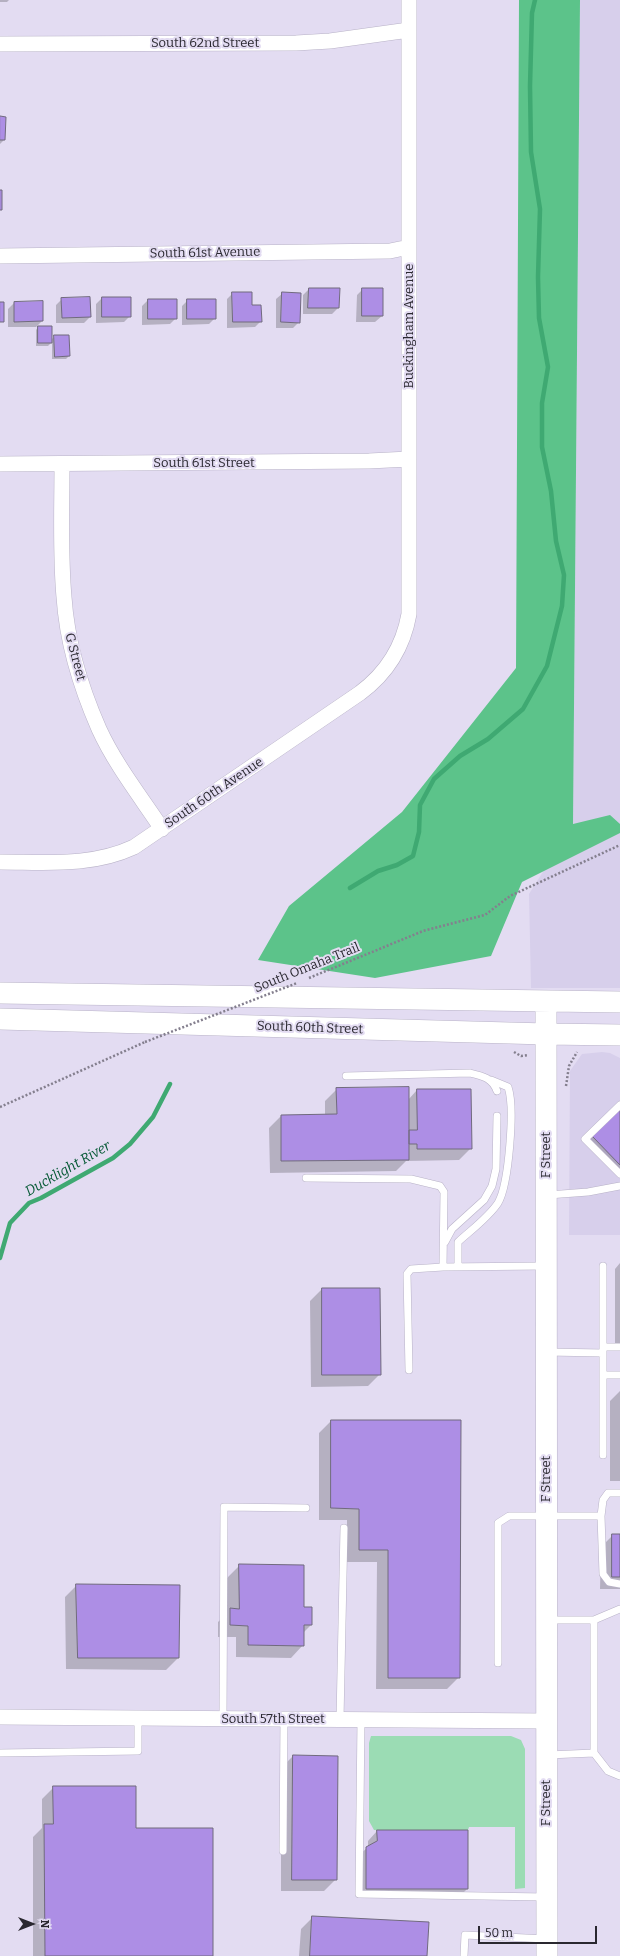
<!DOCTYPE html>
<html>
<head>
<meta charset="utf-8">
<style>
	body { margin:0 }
	#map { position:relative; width:620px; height:1956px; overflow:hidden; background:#e3dcf2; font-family:Bitter,serif }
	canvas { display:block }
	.north { position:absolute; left:12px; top:1904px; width:40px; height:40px; -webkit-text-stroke:3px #e3dcf2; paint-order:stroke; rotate:90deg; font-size:11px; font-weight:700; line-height:16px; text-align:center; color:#2a2830 }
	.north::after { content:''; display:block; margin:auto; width:14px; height:18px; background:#2a2830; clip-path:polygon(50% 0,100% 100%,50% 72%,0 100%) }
	.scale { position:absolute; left:478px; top:1926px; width:119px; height:18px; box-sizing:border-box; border:2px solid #2a2830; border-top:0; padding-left:5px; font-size:12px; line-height:14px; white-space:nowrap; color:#2a2830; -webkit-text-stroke:3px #e3dcf2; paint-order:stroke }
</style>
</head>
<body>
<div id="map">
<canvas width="620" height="1956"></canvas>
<div class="north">N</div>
<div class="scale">50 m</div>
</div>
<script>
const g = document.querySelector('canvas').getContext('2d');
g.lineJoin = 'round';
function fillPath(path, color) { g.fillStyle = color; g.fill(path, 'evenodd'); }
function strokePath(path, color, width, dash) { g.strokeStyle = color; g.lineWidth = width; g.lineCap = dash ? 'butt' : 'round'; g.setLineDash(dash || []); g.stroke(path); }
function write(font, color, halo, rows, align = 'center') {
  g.font = font + ' Bitter,serif'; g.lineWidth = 4; g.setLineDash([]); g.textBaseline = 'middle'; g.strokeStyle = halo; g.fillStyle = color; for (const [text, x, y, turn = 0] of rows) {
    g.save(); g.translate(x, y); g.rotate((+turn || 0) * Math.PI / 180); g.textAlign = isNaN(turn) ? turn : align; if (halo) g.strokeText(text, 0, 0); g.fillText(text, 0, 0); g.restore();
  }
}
fillPath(new Path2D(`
	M 580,0 L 620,0 L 620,988 L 531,988 L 529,894 L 573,824 Z
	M 602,1052 L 610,1053 L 620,1058 L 620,1235 L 569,1235 L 570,1071 L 582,1054 Z`), '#d7cfeb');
fillPath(new Path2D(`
	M 371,1736 L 511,1736 L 521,1740 L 525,1749 L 525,1888 L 515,1889 L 515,1827 L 469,1827 L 468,1830 L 374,1830 L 369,1821 L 369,1743 Z`), '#9bdcb4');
fillPath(new Path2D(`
	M 519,0 L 580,0 L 573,824 L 610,815 L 620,824 L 620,833 L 522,882 L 491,956 L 375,978 L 258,960 L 289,906 L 402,812 L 516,668 Z`), '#5cc38a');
fillPath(new Path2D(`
	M 0,0 L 9,0 L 7,2 L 0,2 Z
	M 0,117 L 5,118 L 4,140 L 0,144 Z
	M 309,289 L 339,289 L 338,308 L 332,314 L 303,314 L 303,295 Z
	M 363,289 L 382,316 L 375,322 L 356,322 L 357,295 Z
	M 233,293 L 251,306 L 261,321 L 255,327 L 227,328 L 227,299 Z
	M 283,293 L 299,322 L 293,328 L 276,328 L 276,299 Z
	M 102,298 L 130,316 L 124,322 L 96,323 L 96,304 Z
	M 62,299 L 90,317 L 84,323 L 56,323 L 56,305 Z
	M 148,300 L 176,318 L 170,324 L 142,325 L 142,306 Z
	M 188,300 L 215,318 L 209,324 L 182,325 L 182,306 Z
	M 14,303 L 42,321 L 36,327 L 8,327 L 8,309 Z
	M 38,327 L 51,340 L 55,336 L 69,356 L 66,359 L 52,359 L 52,342 L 48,346 L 36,346 L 36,330 Z
	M 337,1089 L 408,1100 L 417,1090 L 470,1090 L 471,1148 L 459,1160 L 406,1161 L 396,1171 L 270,1173 L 269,1128 L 281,1116 L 325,1116 L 325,1101 Z
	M 620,1110 L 620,1170 L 590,1139 Z
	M 620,1263 L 620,1344 L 615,1344 L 615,1269 Z
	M 322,1289 L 380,1374 L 368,1386 L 311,1387 L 310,1301 Z
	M 620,1391 L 620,1481 L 610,1481 L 610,1401 Z
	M 331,1421 L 459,1677 L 447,1689 L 376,1689 L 377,1562 L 347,1562 L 347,1520 L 319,1520 L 319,1433 Z
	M 613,1535 L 620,1535 L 620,1589 L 600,1589 L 601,1547 Z
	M 240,1565 L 303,1608 L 311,1625 L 303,1633 L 303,1645 L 291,1658 L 236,1657 L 236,1637 L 218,1637 L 218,1622 L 227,1613 L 227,1578 Z
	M 77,1585 L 178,1658 L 166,1670 L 66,1669 L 65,1597 Z
	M 293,1756 L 336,1879 L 324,1891 L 281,1891 L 281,1768 Z
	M 54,1787 L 135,1829 L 212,1956 L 33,1956 L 33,1837 L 42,1828 L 42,1799 Z
	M 377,1831 L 467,1889 L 458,1898 L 357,1898 L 357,1857 L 368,1847 L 368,1841 Z
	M 313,1917 L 426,1956 L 299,1956 L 301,1929 Z`), '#0003');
strokePath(new Path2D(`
	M 350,888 L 378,871 L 397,865 L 413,856 L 419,832 L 420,805 L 434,779 L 460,756 L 488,739 L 523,709 L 547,666 L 562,606 L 564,575 L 556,541 L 551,491 L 542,447 L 542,403 L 548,367 L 539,318 L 538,277 L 540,209 L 531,152 L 530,86 L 532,13 L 535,0
	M 0,1258 L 10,1223 L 29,1203 L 41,1198 L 113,1158 L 130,1144 L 153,1117 L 170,1084`), '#3fa972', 4.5);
const building = new Path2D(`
	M 0,116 L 6,117 L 5,140 L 0,140 Z
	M 0,190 L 2,190 L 2,210 L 0,210 Z
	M 309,288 L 340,288 L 339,308 L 308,308 Z
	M 362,288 L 383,288 L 383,316 L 362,316 Z
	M 232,292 L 252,292 L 252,305 L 261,305 L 262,322 L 233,322 Z
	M 282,292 L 301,293 L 300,323 L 281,322 Z
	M 90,297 L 91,317 L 62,318 L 61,298 Z
	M 102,297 L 131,297 L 131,317 L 102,317 Z
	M 148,299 L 177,299 L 177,319 L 148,319 Z
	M 187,299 L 216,299 L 216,319 L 187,319 Z
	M 43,301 L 43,321 L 14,322 L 14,302 Z
	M 0,302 L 4,302 L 4,322 L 0,322 Z
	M 38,326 L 52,326 L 52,343 L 38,343 Z
	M 54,335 L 69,335 L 70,356 L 55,357 Z
	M 409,1087 L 409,1160 L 281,1161 L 281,1115 L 337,1114 L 336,1088 Z
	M 417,1089 L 471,1089 L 472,1149 L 417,1149 L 417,1144 L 409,1144 L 409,1130 L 417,1130 Z
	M 620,1109 L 620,1165 L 592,1136 Z
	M 322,1288 L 380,1288 L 381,1375 L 322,1375 Z
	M 331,1420 L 461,1420 L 460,1678 L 388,1678 L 388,1550 L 359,1550 L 359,1509 L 331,1508 Z
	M 612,1534 L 620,1534 L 620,1577 L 612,1577 Z
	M 239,1564 L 304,1565 L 304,1607 L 312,1607 L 312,1625 L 304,1625 L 304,1646 L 248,1645 L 248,1626 L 230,1625 L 230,1608 L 239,1609 Z
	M 76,1584 L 180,1585 L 179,1658 L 78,1658 Z
	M 293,1755 L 338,1756 L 337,1880 L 292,1880 Z
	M 53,1786 L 136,1786 L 136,1828 L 213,1828 L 213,1956 L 45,1956 L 44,1824 L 53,1824 Z
	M 377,1830 L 468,1830 L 468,1889 L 366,1889 L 366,1847 L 377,1841 Z
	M 312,1916 L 429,1922 L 427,1956 L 310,1956 Z`);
fillPath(building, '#ad8ee5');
strokePath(building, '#706a7d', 1);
const service = new Path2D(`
	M 346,1076 L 470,1073 C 483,1076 492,1078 497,1091
	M 620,1105 L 585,1139 L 620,1174
	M 306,1178 L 411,1179 L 440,1186 L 444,1192 L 443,1267
	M 548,1195 L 588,1192 L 620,1186
	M 445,1242 L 452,1229 L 484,1200 L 492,1186 L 496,1169 L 497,1116
	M 603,1266 L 603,1455
	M 458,1267 L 458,1242 C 471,1230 488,1218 498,1203 C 509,1184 515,1107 508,1087 L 491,1080
	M 603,1347 L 620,1347
	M 547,1352 L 603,1353
	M 409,1370 L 407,1274 L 411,1269 L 443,1267 L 544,1266
	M 603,1375 L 620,1375
	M 601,1516 L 603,1500 L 608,1493 L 620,1493
	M 594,1620 L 620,1609
	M 498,1663 L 498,1523 L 509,1516 L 601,1516 L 603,1574 L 609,1582 L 620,1584
	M 223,1719 L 224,1507 L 306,1508
	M 340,1719 L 344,1528
	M 361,1720 L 359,1894 L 545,1897
	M 0,1753 L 138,1751 L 138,1718
	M 594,1753 L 608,1771 L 620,1776
	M 548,1755 L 594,1753 L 594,1620 L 549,1620
	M 283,1851 L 284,1719
	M 464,1956 L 465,1935 L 546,1939`);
const minor = new Path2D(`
	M 0,44 L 296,43 L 330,41 L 409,30
	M 0,256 L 390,251 L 409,247
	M 0,464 L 369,461 L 409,459
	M 62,464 C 62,508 60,553 64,597 C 67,642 81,688 99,729 C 115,764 140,796 162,829
	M 0,862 C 46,862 91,867 134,847 L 360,693 C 387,673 403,648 409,614 L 409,0
	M 0,1717 L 546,1721`);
const secondary = new Path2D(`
	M 0,993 L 620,1002
	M 546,1002 L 547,1956
	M 0,1019 L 546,1034 L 620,1035`);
strokePath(service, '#b8b2c7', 8);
strokePath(minor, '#b8b2c7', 16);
strokePath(secondary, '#b8b2c7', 22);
strokePath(new Path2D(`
	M 309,978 L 423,931 L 485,915 L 510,896 L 620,845
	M 514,1052 L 521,1056 L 528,1055
	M 566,1086 L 569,1066 L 577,1052
	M 0,1107 L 145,1042`), '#847f8e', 2.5, [2, 2]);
strokePath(service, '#fff', 7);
strokePath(minor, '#fff', 15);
strokePath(secondary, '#fff', 21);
strokePath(new Path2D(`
	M 145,1042 L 297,983`), '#847f8e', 2.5, [2, 2]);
write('13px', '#2a2830', '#e3dcf2', [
	["South 62nd Street",205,43],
	["South 61st Avenue",205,253,-1],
	["Buckingham Avenue",409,326,-90],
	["South 61st Street",204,463],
	["G Street",75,657,75],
	["South 60th Avenue",214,793,-34],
	["South Omaha Trail",307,968,-22],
	["South 60th Street",310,1028,2],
	["F Street",546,1155,-90],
	["F Street",546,1479,-90],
	["South 57th Street",273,1719],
	["F Street",546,1803,-90]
]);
write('italic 14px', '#045834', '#e3dcf2', [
	["Ducklight River",68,1169,-30]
]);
</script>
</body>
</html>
